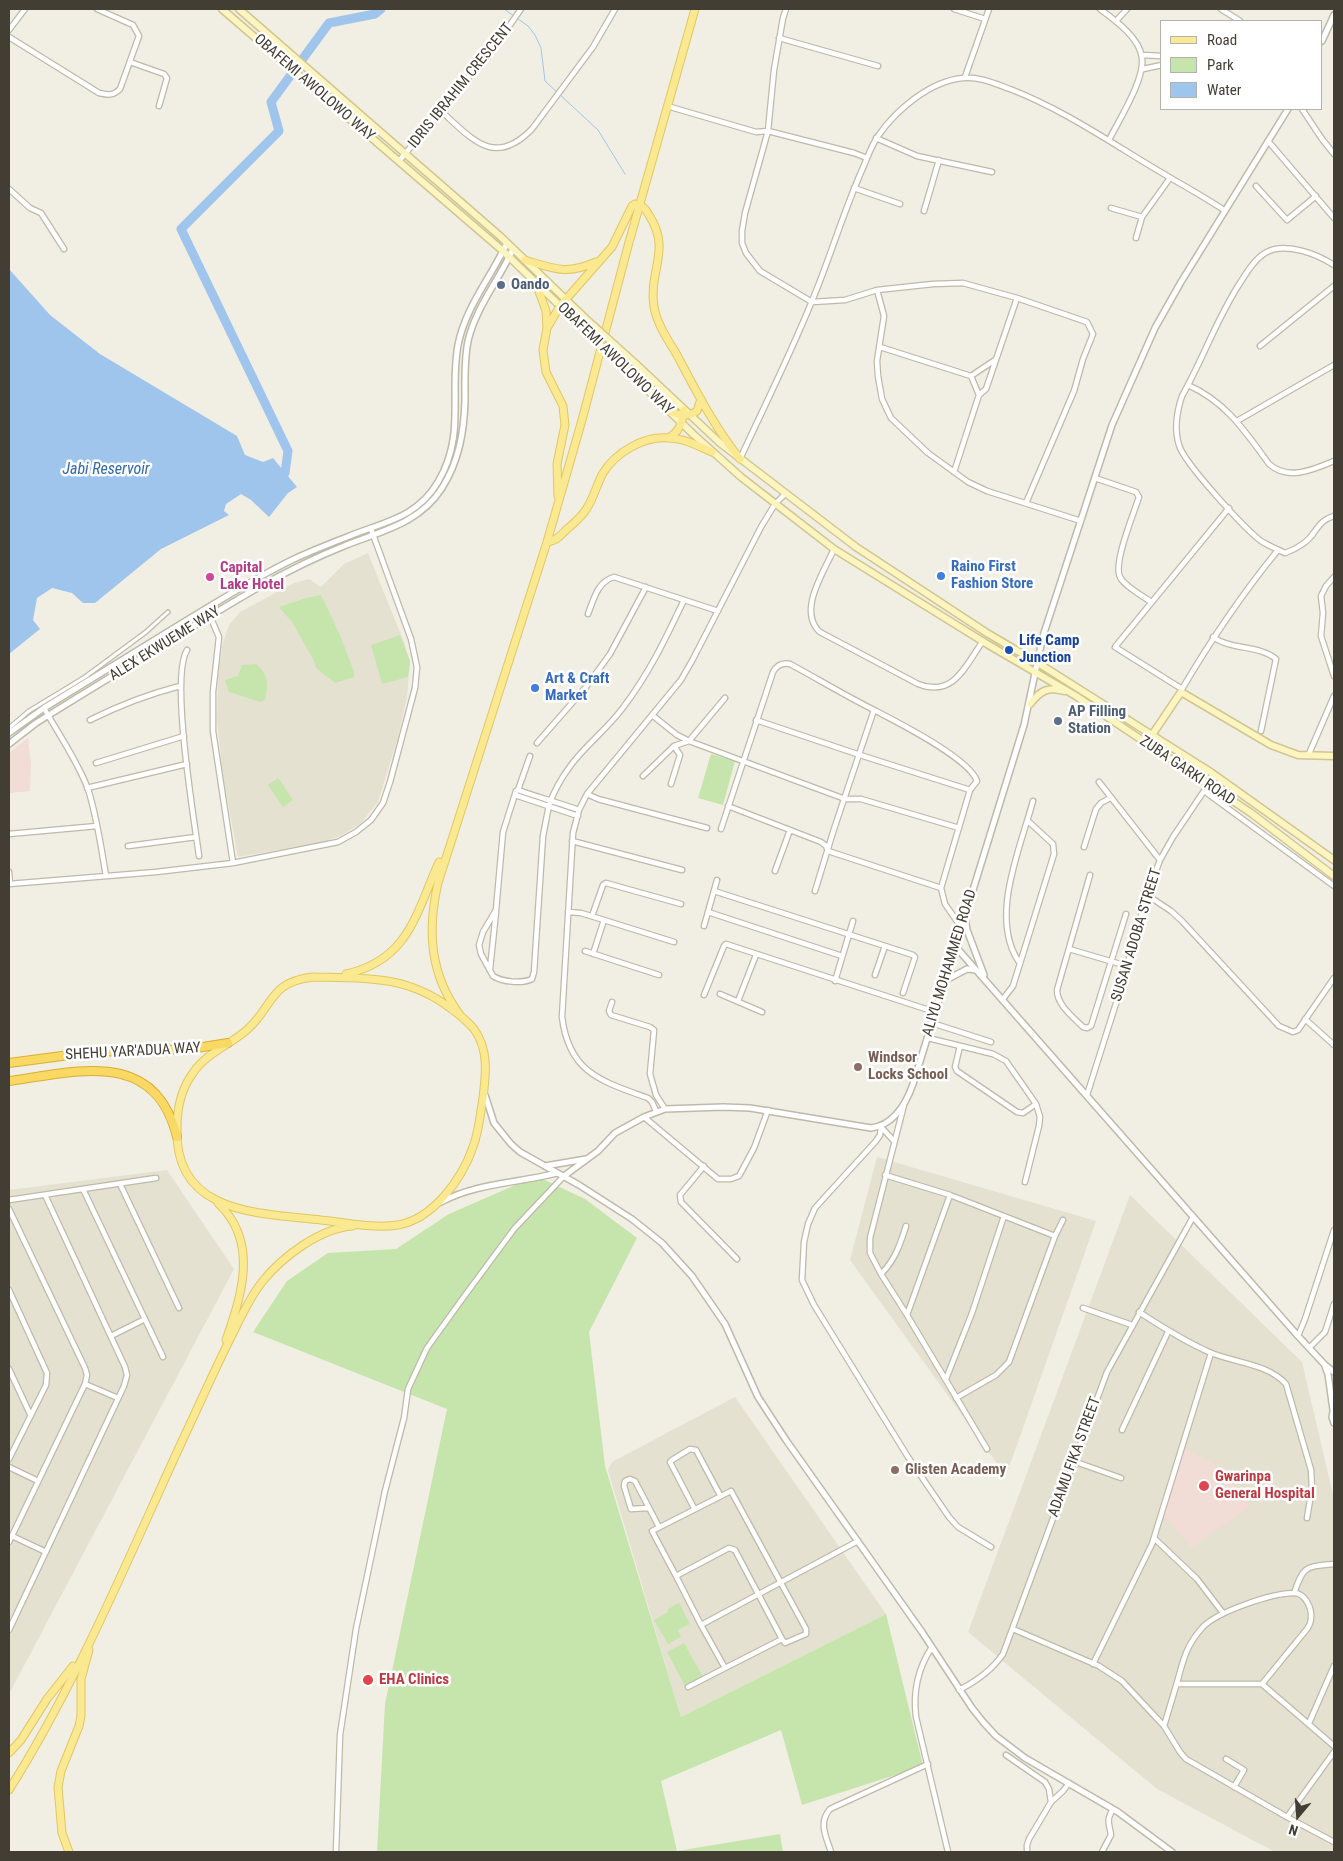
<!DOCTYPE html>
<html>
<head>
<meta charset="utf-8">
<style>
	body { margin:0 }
	#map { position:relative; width:1343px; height:1861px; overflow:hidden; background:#f1eee3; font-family:"Roboto Condensed",sans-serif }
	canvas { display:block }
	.frame { position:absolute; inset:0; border:10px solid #423e33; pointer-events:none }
	.legend { position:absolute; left:1160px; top:20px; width:162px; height:90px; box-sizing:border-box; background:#fff; border:1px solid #b3b2ad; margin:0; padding:6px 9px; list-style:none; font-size:15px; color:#423e33 }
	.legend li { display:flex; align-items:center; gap:10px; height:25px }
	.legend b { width:25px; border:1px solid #b3b2ad }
	.north { position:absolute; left:1273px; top:1791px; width:50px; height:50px; -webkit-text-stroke:4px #fff; paint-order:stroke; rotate:198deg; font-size:14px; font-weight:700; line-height:20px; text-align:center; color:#423e33 }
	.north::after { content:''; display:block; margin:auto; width:18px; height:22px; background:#423e33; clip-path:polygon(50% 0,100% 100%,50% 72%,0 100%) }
</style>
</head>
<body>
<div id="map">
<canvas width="1343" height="1861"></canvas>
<div class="frame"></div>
<ul class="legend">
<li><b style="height:6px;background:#fbe991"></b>Road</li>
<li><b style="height:14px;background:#c5e5ac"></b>Park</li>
<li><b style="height:14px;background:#9fc5ed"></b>Water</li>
</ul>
<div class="north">N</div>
</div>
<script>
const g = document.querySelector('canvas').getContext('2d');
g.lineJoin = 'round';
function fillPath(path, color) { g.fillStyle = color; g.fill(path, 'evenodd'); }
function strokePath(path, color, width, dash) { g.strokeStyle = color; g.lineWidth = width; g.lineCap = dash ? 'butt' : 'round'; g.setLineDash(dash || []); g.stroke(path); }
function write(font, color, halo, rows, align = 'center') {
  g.font = font + ' "Roboto Condensed",sans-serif'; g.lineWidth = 5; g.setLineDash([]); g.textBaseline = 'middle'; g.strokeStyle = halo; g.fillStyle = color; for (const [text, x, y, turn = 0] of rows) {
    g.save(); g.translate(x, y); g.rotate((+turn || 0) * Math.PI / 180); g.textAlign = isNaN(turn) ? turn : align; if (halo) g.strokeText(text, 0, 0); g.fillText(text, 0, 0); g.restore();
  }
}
fillPath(new Path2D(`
	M 368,553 L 404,642 L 410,663 L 407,697 L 398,737 L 378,802 L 361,823 L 342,835 L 324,842 L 238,857 L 223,775 L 217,720 L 218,674 L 223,643 L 229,625 L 240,612 L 294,583 L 309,579 L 321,587 L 344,564 Z
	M 877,1157 L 1096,1221 L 1006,1476 L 850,1260 Z
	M 167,1170 L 234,1269 L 9,1694 L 9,1190 Z
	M 1130,1195 L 1302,1362 L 1334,1499 L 1334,1852 L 1275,1852 L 1157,1789 L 968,1632 Z
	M 735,1397 L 886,1614 L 681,1717 L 608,1470 L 612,1462 Z`), '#e5e1d1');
fillPath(new Path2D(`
	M 28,738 L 31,764 L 30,791 L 9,793 L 9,753 Z
	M 1185,1449 L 1218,1465 L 1250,1507 L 1191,1548 L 1164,1516 Z`), '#f2dcd6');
fillPath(new Path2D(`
	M 321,595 L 340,635 L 354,672 L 354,677 L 335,683 L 316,668 L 314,661 L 292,622 L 279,607 L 306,598 Z
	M 400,635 L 410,661 L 408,677 L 382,684 L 371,645 Z
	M 256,664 C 268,673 269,685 265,700 L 260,702 L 229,692 L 225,680 L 238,676 L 242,665 Z
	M 711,754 L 735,761 L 723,805 L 698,798 Z
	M 278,778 L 293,800 L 283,807 L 268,785 Z
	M 536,1176 L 585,1199 L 637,1238 L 589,1332 L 605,1466 L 681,1717 L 886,1614 L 923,1766 L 802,1805 L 781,1730 L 661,1781 L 677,1851 L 780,1834 L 783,1852 L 377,1852 L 385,1704 L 447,1409 L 253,1332 L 287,1281 L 328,1253 L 396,1249 L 449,1214 Z
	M 679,1603 L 690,1624 L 678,1630 L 681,1637 L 668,1644 L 654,1620 L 668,1612 L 668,1609 Z
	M 684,1643 L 703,1677 L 685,1686 L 667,1652 Z`), '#c5e5ac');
fillPath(new Path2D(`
	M 9,269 L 50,315 L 100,354 L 237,436 L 245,455 L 263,462 L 273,458 L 297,487 L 288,493 L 269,517 L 251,500 L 241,494 L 226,504 L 224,511 L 229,515 L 161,549 L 95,603 L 83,603 L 72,593 L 52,588 L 37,598 L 33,620 L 40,629 L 9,654 Z`), '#9fc5ed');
strokePath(new Path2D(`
	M 504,9 L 528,26 L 535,35 L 541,48 L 545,81 L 598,130 L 625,174`), '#9fc5ed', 1);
strokePath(new Path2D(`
	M 285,473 L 288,451 L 181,229 L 279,131 L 271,102 L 329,23 L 375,14 L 381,9`), '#9fc5ed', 9);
const pedestrian = new Path2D(`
	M 9,728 L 29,711 L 85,677 L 146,632 L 168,612`);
const minor = new Path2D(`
	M 786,9 L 783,18 L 774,70 L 768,131 L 745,213 L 742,231 L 742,243 L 746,253 L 760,271 L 812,302 L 845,300 L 877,290 L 933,284 L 963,283 L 1017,298 L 1087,322 L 1093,334 L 1083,359 L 1074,391 L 1026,503
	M 954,9 L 985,19
	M 1100,9 C 1115,20 1140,38 1142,58 C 1145,79 1119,120 1109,140
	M 1221,9 L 1240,21
	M 1116,21 L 1127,9
	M 9,30 L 25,9
	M 9,37 L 99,93 C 108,95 113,96 120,89 L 139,36 L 133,25 L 97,9
	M 779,38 L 878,66
	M 1142,55 L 1162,56
	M 130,62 L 164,74 L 167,78 L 159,106
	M 1143,69 L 1162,65
	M 965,77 L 989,9
	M 667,106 L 756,132 L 768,131 L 854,153 L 867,158
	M 1302,109 L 1322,139 L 1334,154
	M 441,111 C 472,139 494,168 532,129 L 593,47 L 615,9
	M 876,138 L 917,156 L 992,172
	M 1268,141 L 1334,218
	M 399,161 L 498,42 L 521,9
	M 1256,186 L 1287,220 L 1316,196
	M 854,188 L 900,204
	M 9,189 L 30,208 L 41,213 L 64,249
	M 1111,208 L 1142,217
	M 924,211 L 939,160
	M 1136,238 L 1142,217 L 1170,178
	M 1334,265 C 1317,254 1284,241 1265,253 C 1254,260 1247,272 1240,283 C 1217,318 1203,359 1182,396 C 1177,411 1174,429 1179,445 C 1184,463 1245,529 1261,541 C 1269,546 1277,549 1285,553 C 1297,549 1309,541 1315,531 C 1321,523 1324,519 1334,516
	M 877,290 L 884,316 L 877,361 L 878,376 L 882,399 L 891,418 L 928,453 L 968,482 L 987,491 L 1081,521
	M 1260,346 L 1334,286
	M 880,347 L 971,376 L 979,395
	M 971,376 L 995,360
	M 1188,385 C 1226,402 1245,431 1269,464 C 1288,481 1313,470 1334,461
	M 1237,421 L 1334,365
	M 740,459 C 764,407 790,355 812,301 C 830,258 843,213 862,170 C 867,159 871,146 878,136 C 896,110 930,81 963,78 C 978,76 996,84 1010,89 C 1067,111 1117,147 1169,177 C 1188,188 1206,198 1224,210
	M 954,472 L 979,395 L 986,389 L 1017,298
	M 1095,478 L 1136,492 L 1139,497 C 1134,513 1113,563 1120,577 C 1124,586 1143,596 1151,602
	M 834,549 C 824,572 797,611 820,632 L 918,684 C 954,698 965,666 983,641
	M 1334,577 L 1326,586 L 1321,596 L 1323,613 L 1321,636 L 1334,676
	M 207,609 L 219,637 L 213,692 L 213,731 L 233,863
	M 588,614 C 594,599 597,582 614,577 L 718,611
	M 1213,637 C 1231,650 1260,645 1276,659 L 1261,731
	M 187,650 C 170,677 194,818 199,856
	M 1182,689 C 1211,640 1242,594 1278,550
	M 1181,692 L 1182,689 L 1115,647 L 1229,508
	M 44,708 C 59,735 77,760 88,789 C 97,817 101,847 106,876
	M 652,715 L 677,735 L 689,741 L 725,698
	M 90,720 C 120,705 149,694 180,686
	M 756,720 L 860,755 L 970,790
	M 537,743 L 586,687 L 610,654 L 646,587
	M 1308,756 L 1334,696
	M 96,763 L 184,736
	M 643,776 L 674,746 L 689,741 L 845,799 L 861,799 L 959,828
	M 1099,782 L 1160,860
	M 671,784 L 680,755 L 674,746
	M 87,788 L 187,764
	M 518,790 L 530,756
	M 1204,791 L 1334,886
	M 587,794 L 598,799 L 707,828
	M 515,795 L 578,816
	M 728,806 L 821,842 L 826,846 L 828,851 L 941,888
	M 579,810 C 559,803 538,797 518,790 L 516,791 L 503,832 L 496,910 L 483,932 L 479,945 L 481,954 L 493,976 C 502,982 522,984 532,979 L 534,972 L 543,836 L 549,805 C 554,791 562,777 571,765 C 586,745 607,729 622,709 C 649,674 666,638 684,600
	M 721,829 L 773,672 C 777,665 782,662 790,664 C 818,679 846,696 874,710 C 897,722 969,758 977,781 L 970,790 L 941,888 L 945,904 L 961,927
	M 9,834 L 97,826
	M 572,841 L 682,870
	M 128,846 L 196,837
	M 1084,847 L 1096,809 L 1101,803 L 1110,798
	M 775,871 L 790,830
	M 9,872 L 10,884
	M 1090,875 L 1057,990 C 1057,1005 1073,1017 1083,1027 L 1087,1028 L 1091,1026 L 1126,914
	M 9,884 L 156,872 L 233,863 L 338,842 L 356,832 L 371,820 L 383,803 L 390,782 L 415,688 L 417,667 L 411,639 L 371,529
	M 714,891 L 913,955 L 915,957 L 903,993
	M 815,891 L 834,829 L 874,710
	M 1147,895 L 1171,911 L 1182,921 L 1279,1026 L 1293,1032 L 1298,1030 L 1334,978
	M 568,912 L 581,913 L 604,920
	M 708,912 L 842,956
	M 592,916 L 603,885 L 606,883 L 681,904
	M 704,926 L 717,880
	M 1069,949 L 1127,966
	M 585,951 L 659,975
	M 593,954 L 604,920 L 674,942
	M 1019,962 C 989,918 1020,849 1033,801
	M 490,969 L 496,912
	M 875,975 L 885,946
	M 835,981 L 853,921
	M 720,994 L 762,1012
	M 704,995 L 724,946 L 726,944 L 935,1012
	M 1003,999 L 1013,986 L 1054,854 L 1053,844 L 1028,821
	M 738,1001 L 756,955
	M 612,1002 L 609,1011 L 611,1015 L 650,1027 L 654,1030 L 650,1074 L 656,1095 L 665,1109
	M 1305,1019 L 1334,1045
	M 932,1023 L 991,1042
	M 928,1038 L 993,1054 L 1006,1061 L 1036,1104 L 1040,1117 L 1039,1126 L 1025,1182
	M 960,1046 L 955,1067 L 957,1071 L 1017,1112 L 1023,1113 L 1036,1104
	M 1087,1095 L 1118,997 L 1147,895 L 1160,860 L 1173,837 L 1208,785
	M 904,1105 L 870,1238 L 870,1253 L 881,1274 L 907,1315 L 987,1449
	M 656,1111 L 652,1102 L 648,1098 C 601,1081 569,1073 562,1017 L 573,833 L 579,810 L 587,794 L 681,680 L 693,659 L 761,527 L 775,504 L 785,494
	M 644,1117 L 718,1179 L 731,1179 L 739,1176 L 754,1148 L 768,1110
	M 881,1127 L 880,1135 L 876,1141 L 815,1208 L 808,1224 L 804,1242 L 802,1280 L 814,1305 L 908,1457 L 949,1517 L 958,1527 L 991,1547
	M 881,1127 L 894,1141
	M 704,1166 L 680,1195 L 681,1202 L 737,1259
	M 885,1175 L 950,1195 L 1055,1236 L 1063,1220
	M 120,1184 L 179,1308
	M 83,1189 L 163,1357
	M 9,1200 L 156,1178
	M 9,1209 L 85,1368 L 87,1375 L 85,1384 L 118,1398
	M 881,1274 C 895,1260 900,1245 906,1226
	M 9,1290 L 47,1373 L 46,1385 L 9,1459
	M 1083,1308 L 1132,1325
	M 1139,1312 C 1162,1327 1184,1341 1209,1352 C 1234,1363 1267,1363 1286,1384 L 1311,1470 L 1312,1488 L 1307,1518
	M 907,1315 L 950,1195
	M 111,1336 L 145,1319
	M 1298,1336 L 1305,1319 L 1334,1230
	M 1309,1348 L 1325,1332 L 1334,1304
	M 9,1369 L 30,1414
	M 946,1379 L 972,1313 L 1004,1216
	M 956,1398 L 996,1375 L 1009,1362 L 1055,1236
	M 1122,1430 L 1168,1332
	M 1073,1461 L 1121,1478
	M 9,1467 L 38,1481
	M 731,1491 L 806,1629 L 806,1634 L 785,1643 L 782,1639 L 735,1550 L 729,1548 L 676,1576 L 652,1531 Z
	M 648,1508 L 631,1509 L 624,1486 L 625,1481 L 630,1479 L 635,1481 L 659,1527
	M 694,1508 L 670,1462 L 672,1460 L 690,1449 L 696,1450 L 720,1495
	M 12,1536 L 46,1552
	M 1154,1538 L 1197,1579 L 1223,1613
	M 9,1542 L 85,1384
	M 676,1576 L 701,1625
	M 1294,1593 C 1304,1565 1305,1567 1334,1564
	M 1013,1629 L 1099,1666 L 1122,1681 L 1164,1726 L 1180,1752 L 1186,1759 L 1287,1817 L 1334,1842
	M 9,1630 L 124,1386 L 127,1375 L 125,1367 L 45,1195
	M 782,1639 L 725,1668 L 701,1625 L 858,1541
	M 932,1647 C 918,1668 913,1693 916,1717 L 948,1852
	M 1093,1664 L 1152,1544 L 1211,1353
	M 1177,1684 L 1262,1684 L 1334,1746
	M 688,1687 L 725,1668
	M 959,1690 C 977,1681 992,1670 1003,1654 L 1107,1372 L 1193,1217
	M 1309,1723 L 1334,1666
	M 1164,1726 C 1168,1713 1172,1699 1176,1686 C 1183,1662 1185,1647 1202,1628 C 1216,1612 1272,1593 1294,1593 C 1305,1593 1312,1608 1311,1618 C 1311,1622 1309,1626 1307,1629 L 1262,1684
	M 1006,1755 L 1045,1782 L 1049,1789 L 1051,1802
	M 1226,1759 L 1244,1770 L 1234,1787
	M 1287,1817 L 1334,1752
	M 336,1852 L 340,1735 L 356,1629 L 385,1491 L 404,1418 L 408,1389 L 427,1348 L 463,1298 L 514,1229 L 564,1176
	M 831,1852 C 826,1836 818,1823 830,1809 L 928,1764
	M 1027,1852 L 1027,1845 L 1029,1839 L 1051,1802 L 1063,1791 L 1069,1783
	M 1102,1852 L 1111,1835 C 1109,1822 1106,1821 1113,1809`);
const tertiary = new Path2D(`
	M 1322,41 L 1334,15
	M 9,733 L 44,708 C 92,678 141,649 189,619 C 224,598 258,576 294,559 C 311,551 329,544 347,537 C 383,522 416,519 438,482 C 466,434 449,394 458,345 C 465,308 491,277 507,243
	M 9,744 L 36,723 C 84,693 132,664 181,634 C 234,601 286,569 344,546 C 381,531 419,524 442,488 C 459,461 464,432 465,401 C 465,381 464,361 468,341 C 476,307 499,280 513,249
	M 965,917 L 967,930 L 984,975
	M 955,946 L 1298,1336 L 1325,1365 L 1334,1372
	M 946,980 L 967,969 L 976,970
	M 485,1095 L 494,1123 L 511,1144 L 520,1152 L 579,1185 L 632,1219 L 662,1243 L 692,1276 L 725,1324 L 758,1397 L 786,1440 L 922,1632 L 972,1708 L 984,1723 L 996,1736 L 1025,1758 L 1118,1812 L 1172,1852
	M 545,1166 L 586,1159
	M 564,1176 L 598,1151 L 615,1133 L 644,1117 L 665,1109 L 723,1107 L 750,1108 L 871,1128 C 894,1125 906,1104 913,1084 L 1024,725 L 1043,636 L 1112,425 L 1155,328 L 1181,282 L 1288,109
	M 441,1202 C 477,1183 518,1183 557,1173
	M 1325,1366 L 1328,1374 L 1333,1410
	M 1334,1407 L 1332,1417 L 1334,1423`);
const secondary = new Path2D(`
	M 222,9 L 503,251 L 587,332
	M 239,9 L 501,237 L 585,318
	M 636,364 L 720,443 L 856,547 L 987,633 L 1038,663 L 1209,771 L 1334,860
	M 633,376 L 693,434 L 741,477 L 834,549 L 987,644 L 1076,696 L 1251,813 L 1334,876
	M 1030,704 C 1040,691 1048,686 1064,691
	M 1152,735 L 1181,692 L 1271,745 L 1298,755 L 1334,756`);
const primary = new Path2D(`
	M 525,260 C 555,269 566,275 596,262
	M 536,283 L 546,311 L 547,328 L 543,350 L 546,372 L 563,406 L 565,425 L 557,464 L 558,496
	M 547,328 L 560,306 L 612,247 L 632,206 L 635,204 C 642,205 646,209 649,215 C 672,251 648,270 654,307 C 657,324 668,340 677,355 C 696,391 715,428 740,459
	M 669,411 C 680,415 687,418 697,411 L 701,399
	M 668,438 C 680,432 682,422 684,410
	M 547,542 C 556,541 560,536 566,530 C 574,523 582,517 587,508 C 594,497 597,484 603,473 C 616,452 644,436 668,438 C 684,438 698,446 712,452
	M 346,974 C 409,960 416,913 439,862
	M 313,977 C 364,978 407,975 450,1008 C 459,1014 467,1021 474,1029 C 489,1050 486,1074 483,1098 C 480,1115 479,1131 473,1147 C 462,1179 433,1219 398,1225 C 373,1229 345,1222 321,1220 C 260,1213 174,1215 177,1128 C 177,1109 181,1089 193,1073 C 207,1052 231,1045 249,1028 C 274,1004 270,982 313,977 Z
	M 460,1015 C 430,975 427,931 438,883 L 547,542 L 582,420 L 628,246 L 695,9
	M 218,1203 C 259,1242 242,1294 226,1340
	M 9,1753 L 21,1740 L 47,1699 L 73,1666
	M 9,1790 C 79,1679 129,1556 184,1437 C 200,1403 215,1369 232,1335 C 241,1317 250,1297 262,1282 C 282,1257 320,1228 353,1226
	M 69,1852 L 62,1833 L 58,1787 L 61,1771 L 79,1726 L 81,1716 L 81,1679 L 89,1650`);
const motorway = new Path2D(`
	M 9,1063 L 92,1052 L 190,1049 L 228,1043
	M 9,1081 C 76,1072 155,1047 177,1137`);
strokePath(pedestrian, '#bfb9a9', 5.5);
strokePath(minor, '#bfb9a9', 7);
strokePath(tertiary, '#bfb9a9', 8);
strokePath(secondary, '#d0c693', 9);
strokePath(primary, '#e0c762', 9);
strokePath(motorway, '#d9ae35', 10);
strokePath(pedestrian, '#fff', 3);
strokePath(minor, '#fff', 4.5);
strokePath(tertiary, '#fff', 5);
strokePath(secondary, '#fdf5c0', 6);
strokePath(primary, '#fbe991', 7);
strokePath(motorway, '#fad864', 8);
const secondaryBridge = new Path2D(`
	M 585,318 L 636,364
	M 587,332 L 633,376`);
strokePath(secondaryBridge, '#d0c693', 9, []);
strokePath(secondaryBridge, '#fdf5c0', 6);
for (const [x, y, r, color] of [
	[501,285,5,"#5c6f8a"],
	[941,576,5,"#3f7fe0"],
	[210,577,5,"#d1479c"],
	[1009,650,5,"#1a4fb4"],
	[535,688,5,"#3f7fe0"],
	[1058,721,5,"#5c6f8a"],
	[858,1067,5,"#8d6e63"],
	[895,1470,5,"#8d6e63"],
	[1204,1486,6,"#e0444e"],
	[368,1680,6,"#e0444e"]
]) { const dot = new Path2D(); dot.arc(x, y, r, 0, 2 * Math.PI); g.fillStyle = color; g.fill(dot); strokePath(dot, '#fff', 2); }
write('15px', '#423e33', '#fff', [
	["IDRIS IBRAHIM CRESCENT",461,86,-51],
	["OBAFEMI AWOLOWO WAY",314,88,41],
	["OBAFEMI AWOLOWO WAY",615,359,44],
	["ALEX EKWUEME WAY",165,644,-32],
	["ZUBA GARKI ROAD",1187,771,34],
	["SUSAN ADOBA STREET",1137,935,-73],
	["ALIYU MOHAMMED ROAD",950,963,-73],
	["SHEHU YAR'ADUA WAY",133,1052,-3],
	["ADAMU FIKA STREET",1075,1457,-70]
]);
write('bold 15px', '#4e5e75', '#fff', [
	["Oando",511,285],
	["AP Filling",1068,712],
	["Station",1068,729]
], 'left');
write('bold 15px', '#366cbe', '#fff', [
	["Raino First",951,567],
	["Fashion Store",951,584],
	["Art & Craft",545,679],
	["Market",545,696]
], 'left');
write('bold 15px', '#b23c85', '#fff', [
	["Capital",220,568],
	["Lake Hotel",220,585]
], 'left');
write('bold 15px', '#164399', '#fff', [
	["Life Camp",1019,641],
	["Junction",1019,658]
], 'left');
write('bold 15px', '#785e54', '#fff', [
	["Windsor",868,1058],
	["Locks School",868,1075],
	["Glisten Academy",905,1470]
], 'left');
write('bold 15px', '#be3a42', '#fff', [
	["Gwarinpa",1215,1477],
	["General Hospital",1215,1494],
	["EHA Clinics",379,1680]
], 'left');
write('italic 16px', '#306aaa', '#fff', [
	["Jabi Reservoir",106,470]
]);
</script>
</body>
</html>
